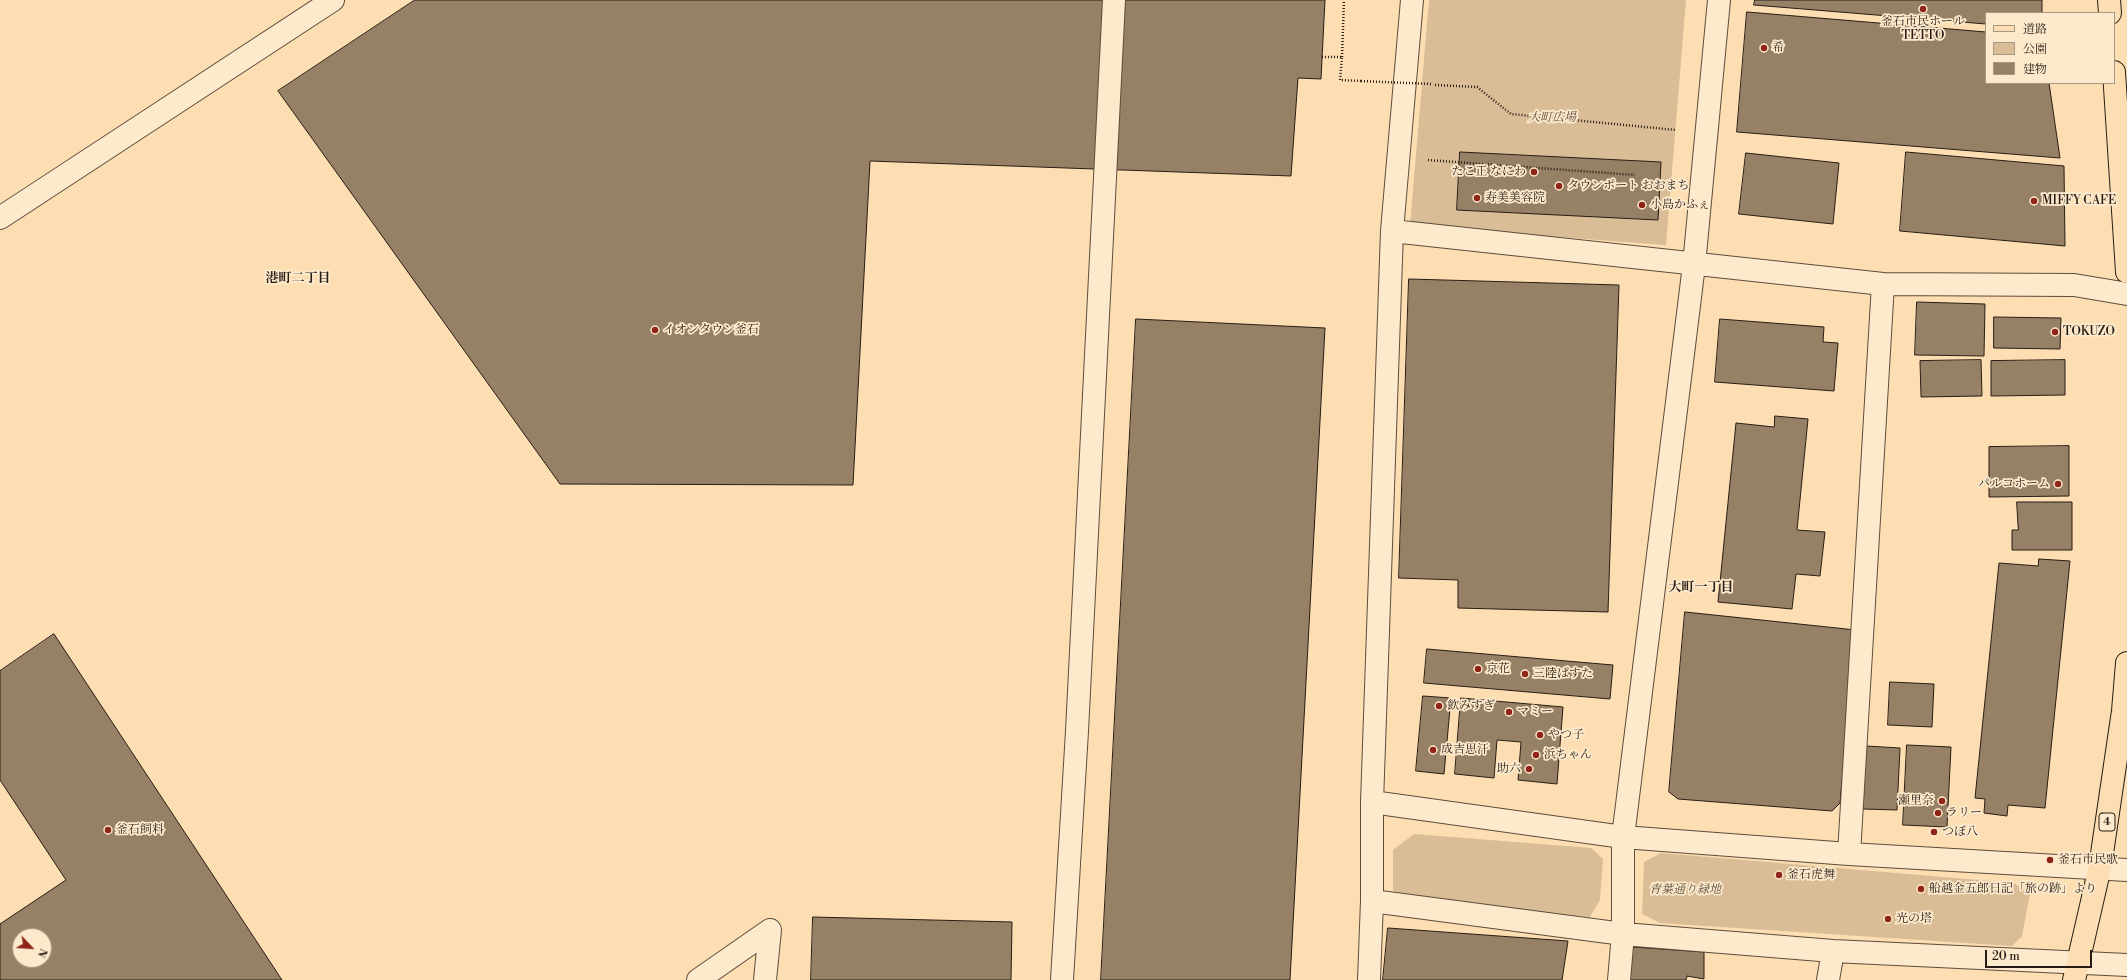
<!DOCTYPE html>
<html>
<head>
<meta charset="utf-8">
<style>
	body { margin:0 }
	#map { position:relative; width:2127px; height:980px; overflow:hidden; background:#fcdeb2; font-family:"Libre Bodoni","Noto Serif JP",serif }
	canvas { display:block }
	.legend { position:absolute; left:1985px; top:12px; width:130px; height:72px; box-sizing:border-box; background:#fdeacd; border:1px solid #a89883; margin:0; padding:5px 7px; list-style:none; font-size:12px; color:#281d15 }
	.legend li { display:flex; align-items:center; gap:8px; height:20px }
	.legend b { width:20px; border:1px solid #a89883 }
	.north { position:absolute; left:12px; top:928px; width:40px; height:40px; box-sizing:border-box; background:#fdeacd; border:1px solid #a89883; border-radius:50%; rotate:115deg; font-size:11px; font-weight:700; line-height:16px; text-align:center; color:#281d15 }
	.north::after { content:''; display:block; margin:auto; width:14px; height:18px; background:#8f2418; clip-path:polygon(50% 0,100% 100%,50% 72%,0 100%) }
	.scale { position:absolute; left:1985px; top:950px; width:107px; height:18px; box-sizing:border-box; border:2px solid #281d15; border-top:0; padding-left:5px; font-size:12px; line-height:14px; white-space:nowrap; color:#281d15; -webkit-text-stroke:3px #fdeacd; paint-order:stroke }
</style>
</head>
<body>
<div id="map">
<canvas width="2127" height="980"></canvas>
<ul class="legend">
<li><b style="height:5px;background:#fcdeb2"></b>道路</li>
<li><b style="height:11px;background:#d8bd97"></b>公園</li>
<li><b style="height:11px;background:#968167"></b>建物</li>
</ul>
<div class="north">N</div>
<div class="scale">20 m</div>
</div>
<script>
const g = document.querySelector('canvas').getContext('2d');
g.lineJoin = 'round';
function fillPath(path, color) { g.fillStyle = color; g.fill(path, 'evenodd'); }
function strokePath(path, color, width, dash) { g.strokeStyle = color; g.lineWidth = width; g.lineCap = dash ? 'butt' : 'round'; g.setLineDash(dash || []); g.stroke(path); }
function write(font, color, halo, rows, align = 'center') {
  g.font = font + ' "Libre Bodoni","Noto Serif JP",serif'; g.lineWidth = 3.5; g.setLineDash([]); g.textBaseline = 'middle'; g.strokeStyle = halo; g.fillStyle = color; for (const [text, x, y, turn = 0] of rows) {
    g.save(); g.translate(x, y); g.rotate((+turn || 0) * Math.PI / 180); g.textAlign = isNaN(turn) ? turn : align; if (halo) g.strokeText(text, 0, 0); g.fillText(text, 0, 0); g.restore();
  }
}
fillPath(new Path2D(`
	M 1429,0 L 1686,0 L 1666,245 L 1410,226 Z
	M 1414,834 L 1591,848 L 1603,859 L 1600,900 L 1590,917 L 1405,902 L 1393,890 L 1393,850 Z
	M 1661,853 L 2014,883 L 2030,894 L 2022,936 L 2012,946 L 1660,923 L 1642,914 L 1644,862 Z`), '#d8bd97');
const building = new Path2D(`
	M 415,0 L 1325,0 L 1321,79 L 1298,78 L 1291,176 L 870,161 L 853,485 L 560,484 L 278,91 Z
	M 1755,0 L 2042,0 L 2042,13 L 1986,13 L 1986,24 L 1754,5 Z
	M 1747,12 L 1986,32 L 1986,83 L 2049,83 L 2060,158 L 1737,132 Z
	M 1460,152 L 1661,162 L 1658,220 L 1457,210 Z
	M 1906,152 L 2064,166 L 2065,246 L 1900,231 Z
	M 1746,153 L 1839,163 L 1833,224 L 1739,214 Z
	M 1409,279 L 1619,285 L 1608,612 L 1458,608 L 1458,580 L 1399,578 Z
	M 1917,302 L 1985,304 L 1984,356 L 1915,355 Z
	M 1994,317 L 2061,318 L 2060,349 L 1994,348 Z
	M 1136,319 L 1325,328 L 1290,980 L 1101,980 Z
	M 1720,319 L 1824,327 L 1823,342 L 1838,343 L 1834,391 L 1715,382 Z
	M 1981,360 L 1982,396 L 1921,397 L 1920,361 Z
	M 2065,360 L 2065,395 L 1991,396 L 1991,361 Z
	M 1775,416 L 1808,419 L 1797,530 L 1825,532 L 1820,576 L 1796,574 L 1792,609 L 1718,602 L 1736,423 L 1774,427 Z
	M 2069,446 L 2069,496 L 1989,497 L 1989,447 Z
	M 2017,502 L 2072,502 L 2072,550 L 2012,550 L 2012,530 L 2018,530 Z
	M 2039,559 L 2070,561 L 2045,808 L 2008,805 L 2007,816 L 1984,813 L 1985,799 L 1975,798 L 1999,563 L 2038,566 Z
	M 1685,612 L 1856,630 L 1840,803 L 1832,811 L 1678,799 L 1669,792 Z
	M 54,634 L 282,980 L 0,980 L 0,924 L 66,880 L 0,780 L 0,671 ZM 20,936 L 44,936 L 44,960 L 20,960 Z
	M 1427,649 L 1613,665 L 1610,699 L 1424,683 Z
	M 1890,682 L 1934,684 L 1932,727 L 1888,725 Z
	M 1423,696 L 1451,698 L 1444,774 L 1416,771 Z
	M 1461,698 L 1563,707 L 1557,784 L 1518,780 L 1521,742 L 1497,740 L 1494,778 L 1455,774 Z
	M 1907,745 L 1951,747 L 1947,827 L 1903,825 Z
	M 1866,746 L 1900,748 L 1897,810 L 1863,809 Z
	M 813,917 L 1012,922 L 1011,980 L 811,980 Z
	M 1388,928 L 1568,941 L 1562,980 L 1383,980 Z
	M 1633,947 L 1704,952 L 1704,979 L 1687,976 L 1686,980 L 1630,980 Z`);
fillPath(building, '#968167');
strokePath(building, '#281d15', 1);
const minor = new Path2D(`
	M 0,218 L 333,0
	M 1392,231 L 1883,284 L 2074,285 L 2127,294
	M 1372,802 L 1623,837 L 1849,854 L 2127,870
	M 1849,854 L 1883,284
	M 1372,901 L 1623,934 L 1833,951 L 2127,965
	M 698,980 L 770,930
	M 765,980 L 770,930
	M 1062,980 L 1077,731 L 1114,0
	M 1369,980 L 1372,901 L 1372,802 L 1392,231 L 1412,0
	M 1619,980 L 1623,934 L 1623,837 L 1694,265 L 1719,0
	M 1828,980 L 1833,951`);
const major = new Path2D(`
	M 2109,0 L 2110,13
	M 2114,72 L 2127,272
	M 2074,980 L 2100,867 L 2123,711 L 2127,663`);
strokePath(minor, '#5d4d3c', 24);
strokePath(major, '#281d15', 24);
strokePath(new Path2D(`
	M 1322,57 L 1342,57 L 1340,80 L 1361,81
	M 1342,57 L 1344,0
	M 1435,85 L 1477,87 L 1511,114 L 1676,130
	M 1428,160 L 1635,175`), '#281d15', 2.5, [1, 2]);
strokePath(minor, '#fdeacd', 22);
strokePath(major, '#fcdeb2', 22);
strokePath(new Path2D(`
	M 1361,81 L 1431,84`), '#281d15', 2.5, [1, 2]);
for (const [x, y, r, color] of [
	[1923,9,4,"#8f2418"],
	[1764,48,4,"#8f2418"],
	[1534,172,4,"#8f2418"],
	[1559,186,4,"#8f2418"],
	[1477,198,4,"#8f2418"],
	[2034,201,4,"#8f2418"],
	[1642,205,4,"#8f2418"],
	[655,330,4,"#8f2418"],
	[2055,332,4,"#8f2418"],
	[2058,484,4,"#8f2418"],
	[1478,669,4,"#8f2418"],
	[1525,674,4,"#8f2418"],
	[1439,706,4,"#8f2418"],
	[1509,712,4,"#8f2418"],
	[1540,735,4,"#8f2418"],
	[1433,750,4,"#8f2418"],
	[1536,755,4,"#8f2418"],
	[1529,769,4,"#8f2418"],
	[1942,801,4,"#8f2418"],
	[1938,813,4,"#8f2418"],
	[108,830,4,"#8f2418"],
	[1934,832,4,"#8f2418"],
	[2050,860,4,"#8f2418"],
	[1779,875,4,"#8f2418"],
	[1921,889,4,"#8f2418"],
	[1888,919,4,"#8f2418"]
]) { const dot = new Path2D(); dot.arc(x, y, r, 0, 2 * Math.PI); g.fillStyle = color; g.fill(dot); strokePath(dot, '#fdeacd', 1.5); }
for (const [x, y, w] of [
	[2107,822,16]
]) { const box = new Path2D(); box.roundRect(x - w / 2, y - 9, w, 18, 3); g.fillStyle = '#fdeacd'; g.fill(box); strokePath(box, '#281d15', 1); }
write('bold 11px', '#281d15', null, [
	["4",2107,822]
]);
write('12px', '#281d15', '#fdeacd', [
	["釜石市民ホール",1923,22,"center"],
	["TETTO",1923,36,"center"],
	["希",1772,48],
	["たこ正 なにわ",1526,172,"right"],
	["タウンポート おおまち",1567,186],
	["寿美美容院",1485,198],
	["MIFFY CAFE",2042,201],
	["小島かふぇ",1650,205],
	["イオンタウン釜石",663,330],
	["TOKUZO",2063,332],
	["パルコホーム",2050,484,"right"],
	["京花",1486,669],
	["三陸ぱすた",1533,674],
	["飲みすぎ",1447,706],
	["マミー",1517,712],
	["やつ子",1548,735],
	["成吉思汗",1441,750],
	["浜ちゃん",1544,755],
	["助六",1521,769,"right"],
	["瀬里奈",1934,801,"right"],
	["ラリー",1946,813],
	["釜石飼料",116,830],
	["つぼ八",1942,832],
	["釜石市民歌",2058,860],
	["釜石虎舞",1787,875],
	["船越金五郎日記「旅の跡」より",1929,889],
	["光の塔",1896,919]
], 'left');
write('italic 12px', '#5d4d3c', '#fdeacd', [
	["大町広場",1552,118],
	["青葉通り緑地",1685,890]
]);
write('bold 13px', '#281d15', '#fdeacd', [
	["港町二丁目",298,279],
	["大町一丁目",1701,588]
]);
</script>
</body>
</html>
